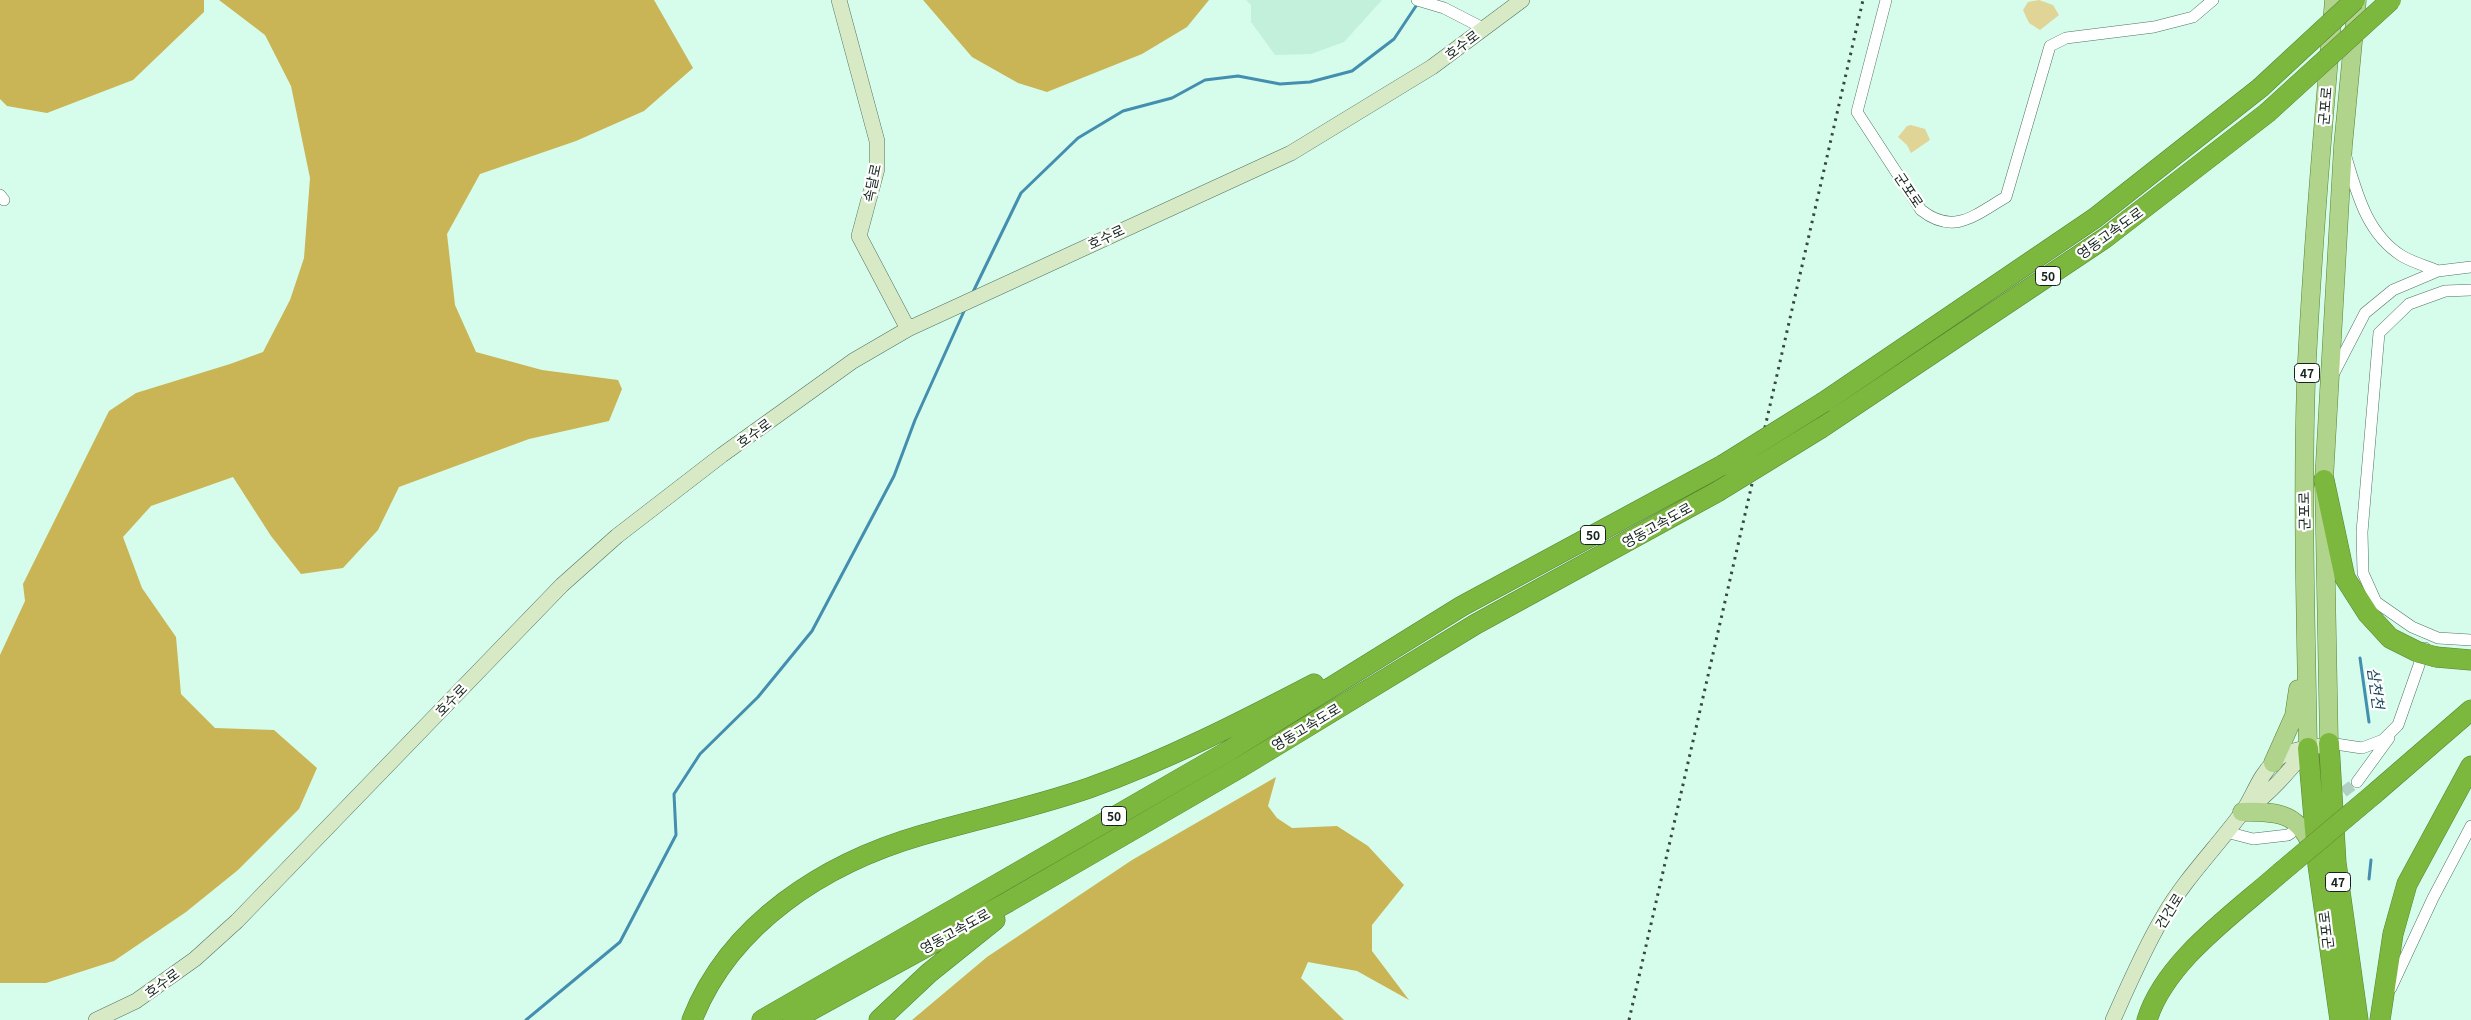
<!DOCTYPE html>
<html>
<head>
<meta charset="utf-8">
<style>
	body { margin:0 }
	canvas { display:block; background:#d6fceb }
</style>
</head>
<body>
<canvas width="2471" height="1020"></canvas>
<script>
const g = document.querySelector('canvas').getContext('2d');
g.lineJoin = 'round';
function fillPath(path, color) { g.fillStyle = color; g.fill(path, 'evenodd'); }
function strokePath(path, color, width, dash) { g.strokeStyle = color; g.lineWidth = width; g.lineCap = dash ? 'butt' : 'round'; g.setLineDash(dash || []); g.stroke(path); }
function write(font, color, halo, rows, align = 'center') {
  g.font = font + ' Georgia,"Noto Sans KR",serif'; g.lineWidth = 4.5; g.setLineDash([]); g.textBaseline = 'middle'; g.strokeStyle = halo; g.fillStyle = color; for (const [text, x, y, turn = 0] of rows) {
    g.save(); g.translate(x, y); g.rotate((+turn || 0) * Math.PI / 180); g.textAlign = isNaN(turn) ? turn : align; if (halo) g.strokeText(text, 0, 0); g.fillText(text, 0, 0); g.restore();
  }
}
fillPath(new Path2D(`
	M 1246,0 L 1382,0 L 1344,42 L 1311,54 L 1275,55 L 1251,22 L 1251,5 Z`), '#c2f0db');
fillPath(new Path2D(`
	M 2039,0 L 2053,5 L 2059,15 L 2040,30 L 2029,23 L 2023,10 L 2028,2 Z
	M 1911,125 L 1925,129 L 1930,140 L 1911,153 L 1907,145 L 1898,137 L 1907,126 Z`), '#e1d497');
fillPath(new Path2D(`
	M 0,0 L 204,0 L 204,12 L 133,80 L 47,113 L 7,106 L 0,99 Z
	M 219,0 L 654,0 L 693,68 L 644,111 L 576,141 L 480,174 L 447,234 L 455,305 L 476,352 L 542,370 L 618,380 L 622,389 L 609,421 L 529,439 L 399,487 L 378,530 L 343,568 L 301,574 L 271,536 L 233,477 L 151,506 L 123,537 L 142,588 L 176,637 L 181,694 L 215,728 L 274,730 L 317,768 L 299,809 L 238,870 L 186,912 L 114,961 L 46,983 L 0,983 L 0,655 L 25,601 L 23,584 L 109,411 L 136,393 L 230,364 L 263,352 L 290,300 L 304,258 L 310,178 L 291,86 L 265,35 Z
	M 923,0 L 1209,0 L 1187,27 L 1142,54 L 1047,92 L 1018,83 L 972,57 Z
	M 1276,777 L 1268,806 L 1277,818 L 1292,828 L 1337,826 L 1368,846 L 1404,885 L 1372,925 L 1372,951 L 1409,1000 L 1357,971 L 1308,962 L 1301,978 L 1344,1020 L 912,1020 L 987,957 L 1132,860 Z`), '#c9b555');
strokePath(new Path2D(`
	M 973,292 L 1021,193 L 1078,138 L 1123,111 L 1172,98 L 1205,80 L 1238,76 L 1280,84 L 1310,82 L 1352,71 L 1394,39 L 1418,3
	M 2360,658 L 2369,722
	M 2369,879 L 2371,860
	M 526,1020 L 620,942 L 676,835 L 674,794 L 700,754 L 758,697 L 812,631 L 894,476 L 915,420 L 965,309`), '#448eb0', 3);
strokePath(new Path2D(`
	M 2330,802 L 2357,782`), '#b0d1c2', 11, [11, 5.5]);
const street = new Path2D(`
	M 1417,0 L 1444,8 L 1483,28
	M 1886,0 L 1857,112 L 1921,210 C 1954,236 1975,215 2006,197 L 2050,46 L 2066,38 L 2154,27 L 2193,17 L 2213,0
	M 2346,157 C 2357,194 2367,234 2402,256 C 2412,262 2426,266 2438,271
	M 0,195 L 4,200
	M 2471,290 L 2445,291 L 2409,304 L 2379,333 L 2362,532 L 2363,573 L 2376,602 L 2412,627 L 2438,638 L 2471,640
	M 2334,373 L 2365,313 L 2393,290 L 2438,271 L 2471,267
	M 2329,743 L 2362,748 L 2383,740 L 2398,725 L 2425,648
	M 2357,782 L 2389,738
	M 2226,832 L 2253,839 L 2288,835 L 2291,833
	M 2391,988 L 2433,898 L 2471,826`);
const secondary = new Path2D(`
	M 839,0 L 877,141 L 877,169 L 859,236 L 908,329
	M 2246,810 C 2269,795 2290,770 2308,748
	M 96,1020 L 136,1001 L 195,959 L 237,921 L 562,585 L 617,536 L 722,455 L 853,361 L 908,329 L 1291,153 L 1432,67 L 1522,0
	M 2113,1020 C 2128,986 2144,949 2163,917 C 2184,880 2215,849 2241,814 C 2253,798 2258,777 2273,763 C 2287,749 2300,750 2318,746`);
const primary = new Path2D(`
	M 2329,743 L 2324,480 L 2343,146 L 2357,0
	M 2308,748 C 2306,626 2302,503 2306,381 C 2312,254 2323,127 2334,0
	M 2273,763 L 2294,716 L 2298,689
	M 2242,812 C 2281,811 2300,814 2314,852`);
const highway = new Path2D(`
	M 1824,402 L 2095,218 L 2260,88
	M 1821,428 L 2105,238 L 2267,113
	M 2324,480 L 2345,578 L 2368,614 L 2390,638 L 2418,652
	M 2436,657 L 2471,660
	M 2329,743 L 2336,863 L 2358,1020
	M 2308,748 L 2318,865 L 2340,1020
	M 2374,794 L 2471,710
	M 692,1020 C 730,923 825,863 922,835 C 977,819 1034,807 1089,788 C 1167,760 1241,722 1314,684
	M 762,1020 L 1230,750 L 1462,606 L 1723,465
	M 793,1020 L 1008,902 L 1241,767 L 1476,624 L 1717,492
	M 879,1020 L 929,973 L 995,920
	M 2147,1020 C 2165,961 2235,913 2280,873
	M 2380,1020 L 2393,934 L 2407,884 L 2471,766`);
strokePath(street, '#517364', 12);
strokePath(secondary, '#517364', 16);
strokePath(primary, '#588433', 19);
strokePath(highway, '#588433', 21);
strokePath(street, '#fff', 11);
strokePath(secondary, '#d8e9c5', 15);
strokePath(primary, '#b0d48b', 18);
strokePath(highway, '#7cb73e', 20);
strokePath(new Path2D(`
	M 1629,1020 L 1863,0`), '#364840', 3, [2.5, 5]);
const highwayBridge = new Path2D(`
	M 2260,88 L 2355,0
	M 2267,113 L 2391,0
	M 1723,465 L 1824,402
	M 1717,492 L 1821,428
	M 2418,652 L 2436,657
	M 2280,873 L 2374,794`);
strokePath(highwayBridge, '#588433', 21, []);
strokePath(highwayBridge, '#7cb73e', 20);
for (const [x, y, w] of [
	[2048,276,25],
	[2307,373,25],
	[1593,535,25],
	[1114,816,25],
	[2338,882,25]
]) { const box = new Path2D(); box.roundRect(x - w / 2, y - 9.5, w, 19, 4); g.fillStyle = '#fff'; g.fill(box); strokePath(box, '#16241e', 1); }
write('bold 12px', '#16241e', null, [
	["50",2048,276],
	["47",2307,373],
	["50",1593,535],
	["50",1114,816],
	["47",2338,882]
]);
write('14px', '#16241e', '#fff', [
	["호수로",1462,45,-37],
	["군포로",2325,106,-85],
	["속달로",872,183,-78],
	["군포로",1909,190,56],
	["영동고속도로",2110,233,-36],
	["호수로",1106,237,-25],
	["호수로",754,433,-36],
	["군포로",2304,511,-91],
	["영동고속도로",1657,525,-29],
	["호수로",451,700,-46],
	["영동고속도로",1306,727,-31],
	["건건로",2169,911,-58],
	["군포로",2326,930,-97],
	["영동고속도로",955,931,-29],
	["호수로",162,983,-36]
]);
write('italic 15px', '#1c475c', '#fff', [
	["삼천천",2376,688,82]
]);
</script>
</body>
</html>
